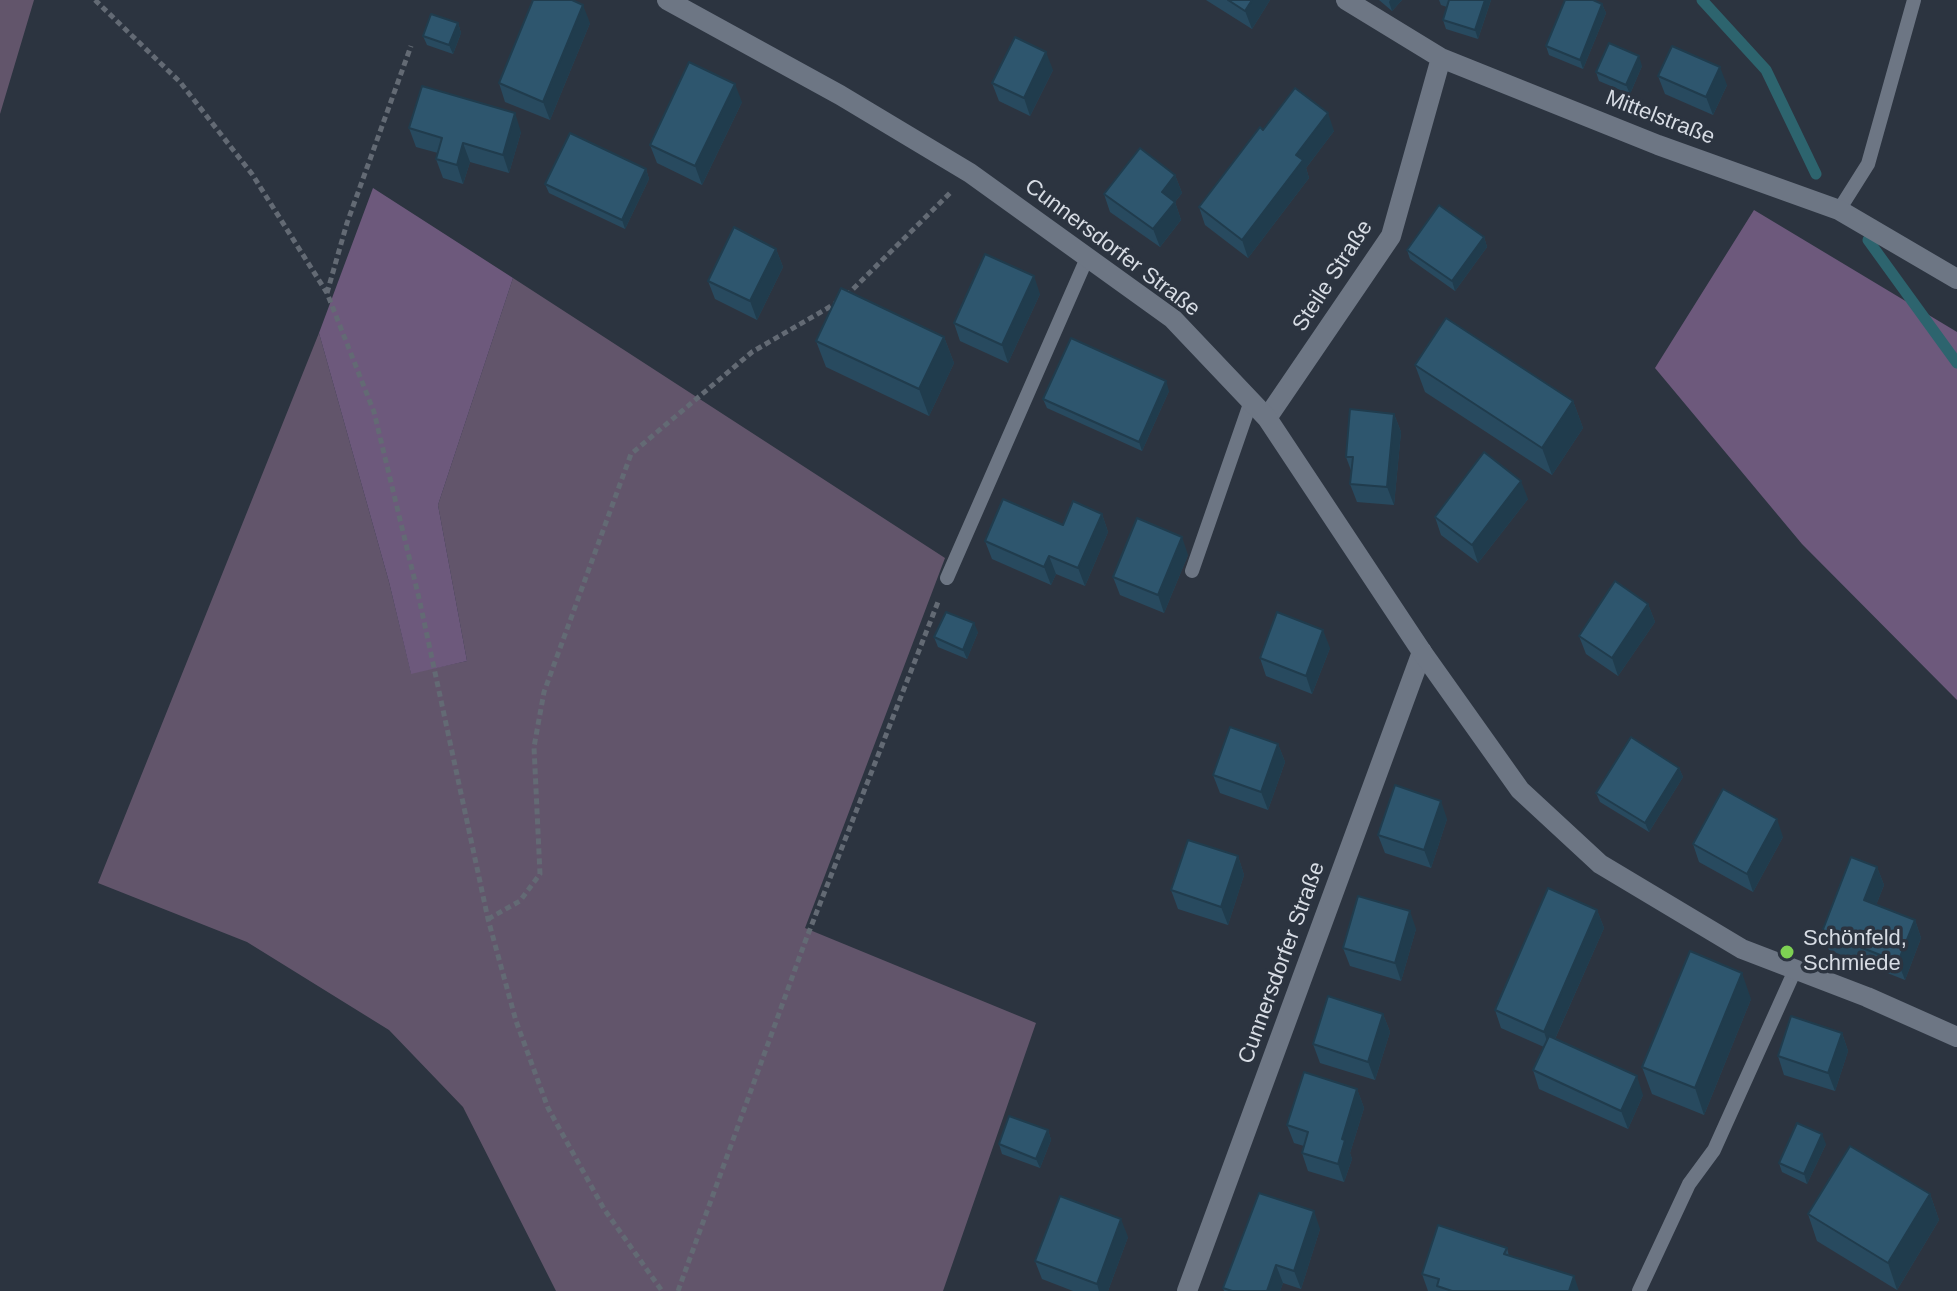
<!DOCTYPE html>
<html>
<head>
<meta charset="utf-8">
<style>
	body { margin:0 }
	canvas { display:block; background:#2c3440 }
</style>
</head>
<body>
<canvas width="1957" height="1291"></canvas>
<script>
const g = document.querySelector('canvas').getContext('2d');
g.lineJoin = 'round';
function fillPath(path, color) { g.fillStyle = color; g.fill(path, 'evenodd'); }
function strokePath(path, color, width, dash) { g.strokeStyle = color; g.lineWidth = width; g.lineCap = dash ? 'butt' : 'round'; g.setLineDash(dash || []); g.stroke(path); }
function write(font, color, halo, rows, align = 'center') {
  g.font = font + ' Arial,sans-serif'; g.lineWidth = 7; g.setLineDash([]); g.textBaseline = 'middle'; g.strokeStyle = halo; g.fillStyle = color; for (const [text, x, y, turn = 0] of rows) {
    g.save(); g.translate(x, y); g.rotate((+turn || 0) * Math.PI / 180); g.textAlign = isNaN(turn) ? turn : align; if (halo) g.strokeText(text, 0, 0); g.fillText(text, 0, 0); g.restore();
  }
}
fillPath(new Path2D(`
	M 0,0 L 34,0 L 0,114 Z
	M 513,278 L 945,558 L 805,928 L 1036,1023 L 943,1291 L 556,1291 L 463,1107 L 389,1030 L 247,942 L 98,883 L 319,333 L 389,582 L 411,673 L 467,661 L 438,505 Z`), '#62556b');
fillPath(new Path2D(`
	M 373,188 L 513,278 L 438,505 L 467,661 L 411,674 L 389,582 L 319,333 Z
	M 1754,210 L 1957,332 L 1957,700 L 1802,544 L 1655,368 Z`), '#6d597c');
strokePath(new Path2D(`
	M 1702,0 L 1766,70 L 1816,174
	M 1868,240 L 1957,363`), '#2d646e', 11);
strokePath(new Path2D(`
	M 95,0 L 180,82 L 252,174 L 327,293 L 374,412 L 419,598 L 488,919 L 516,1021 L 548,1108 L 604,1209 L 662,1291
	M 327,293 L 347,223 L 411,46
	M 846,296 L 950,193
	M 488,919 L 520,901 L 540,874 L 534,747 L 544,692 L 631,454 L 752,352 L 838,302
	M 678,1291 L 805,942 L 938,602`), '#636a74', 5, [6, 4]);
strokePath(new Path2D(`
	M 1839,210 L 1868,164 L 1914,0
	M 1192,571 L 1251,401
	M 947,578 L 1087,258
	M 1639,1291 L 1689,1184 L 1714,1150 L 1795,970`), '#6d7684', 14);
strokePath(new Path2D(`
	M 1346,0 L 1441,58 L 1658,145 L 1839,210 L 1957,279
	M 1267,418 L 1391,236 L 1441,58
	M 1187,1291 L 1422,652`), '#6d7684', 20);
strokePath(new Path2D(`
	M 667,0 L 840,95 L 970,173 L 1173,319 L 1267,418 L 1422,652 L 1520,790 L 1600,864 L 1742,949 L 1867,997 L 1957,1037`), '#6d7684', 20);
fillPath(new Path2D(`
	M 1206,0 L 1270,0 L 1252,29 Z
	M 1379,0 L 1402,0 L 1392,11 Z
	M 1439,0 L 1491,0 L 1478,39 L 1446,29 L 1443,20 L 1447,7 L 1441,5 Z
	M 1602,4 L 1606,13 L 1583,69 L 1549,55 L 1546,46 Z
	M 458,23 L 461,33 L 453,54 L 427,45 L 423,36 Z
	M 590,23 L 550,120 L 505,102 L 499,83 Z
	M 1642,66 L 1630,94 L 1599,81 L 1596,72 Z
	M 1053,70 L 1030,116 L 999,101 L 992,83 Z
	M 1658,76 L 1727,85 L 1713,115 L 1665,94 Z
	M 742,102 L 702,185 L 657,163 L 650,145 Z
	M 409,128 L 521,132 L 509,173 L 470,162 L 463,184 L 443,178 L 436,159 L 438,153 L 416,147 Z
	M 1263,130 L 1334,131 L 1306,168 L 1309,178 L 1248,258 L 1205,225 L 1199,207 Z
	M 646,169 L 649,179 L 625,229 L 549,193 L 545,184 Z
	M 1175,175 L 1182,193 L 1175,202 L 1181,220 L 1160,247 L 1110,212 L 1104,194 Z
	M 1484,237 L 1487,247 L 1455,291 L 1410,259 L 1407,250 Z
	M 776,249 L 783,267 L 757,320 L 715,299 L 708,281 Z
	M 1040,294 L 1008,363 L 960,341 L 954,323 Z
	M 944,337 L 954,363 L 929,416 L 826,367 L 816,341 Z
	M 1415,365 L 1573,401 L 1583,428 L 1552,475 L 1425,392 Z
	M 1169,391 L 1142,451 L 1047,408 L 1043,399 Z
	M 1394,414 L 1401,432 L 1394,505 L 1357,502 L 1350,484 L 1352,473 L 1346,457 Z
	M 1528,499 L 1478,563 L 1441,535 L 1435,517 Z
	M 1102,514 L 1108,532 L 1085,586 L 1056,574 L 1051,585 L 992,559 L 985,541 L 1063,525 Z
	M 1188,555 L 1164,613 L 1120,595 L 1113,577 Z
	M 1648,604 L 1655,622 L 1618,676 L 1586,654 L 1579,636 Z
	M 978,632 L 967,659 L 938,647 L 934,637 Z
	M 1330,648 L 1312,694 L 1266,676 L 1260,658 Z
	M 1278,744 L 1285,762 L 1268,810 L 1220,793 L 1213,775 Z
	M 1679,768 L 1683,777 L 1649,832 L 1600,802 L 1596,793 Z
	M 1447,819 L 1431,868 L 1385,853 L 1378,835 Z
	M 1783,837 L 1753,892 L 1699,862 L 1693,844 Z
	M 1238,856 L 1244,875 L 1228,925 L 1178,909 L 1171,890 Z
	M 1877,867 L 1884,885 L 1876,905 L 1915,920 L 1921,938 L 1905,980 L 1829,950 L 1822,932 Z
	M 1597,910 L 1604,928 L 1555,1039 L 1643,1095 L 1628,1129 L 1539,1089 L 1533,1070 L 1544,1047 L 1501,1028 L 1495,1010 Z
	M 1416,929 L 1401,981 L 1350,966 L 1343,948 Z
	M 1751,999 L 1704,1115 L 1652,1094 L 1642,1067 Z
	M 1383,1014 L 1390,1032 L 1375,1080 L 1320,1063 L 1313,1044 Z
	M 1842,1033 L 1848,1051 L 1835,1091 L 1784,1075 L 1778,1056 Z
	M 1357,1089 L 1364,1108 L 1350,1153 L 1352,1159 L 1344,1182 L 1308,1171 L 1302,1153 L 1304,1146 L 1294,1143 L 1287,1125 Z
	M 1048,1130 L 1051,1140 L 1040,1168 L 1002,1154 L 999,1144 Z
	M 1826,1144 L 1807,1184 L 1782,1172 L 1779,1163 Z
	M 1930,1194 L 1939,1220 L 1897,1290 L 1817,1241 L 1808,1214 Z
	M 1320,1229 L 1301,1289 L 1283,1283 L 1280,1291 L 1224,1291 L 1223,1288 Z
	M 1128,1237 L 1108,1291 L 1073,1291 L 1042,1279 L 1035,1261 Z
	M 1507,1248 L 1509,1256 L 1579,1291 L 1428,1291 L 1422,1274 Z`), '#284a5f');
fillPath(new Path2D(`
	M 1252,0 L 1270,0 L 1252,29 L 1245,11 Z
	M 1390,0 L 1402,0 L 1392,11 L 1389,2 Z
	M 1485,0 L 1491,0 L 1478,39 L 1475,30 Z
	M 1602,4 L 1606,13 L 1583,69 L 1580,60 Z
	M 583,5 L 590,23 L 550,120 L 543,102 Z
	M 458,23 L 461,33 L 453,54 L 449,45 Z
	M 1046,52 L 1053,70 L 1030,116 L 1024,98 Z
	M 1639,56 L 1642,66 L 1630,94 L 1626,85 Z
	M 1720,67 L 1727,85 L 1713,115 L 1706,97 Z
	M 735,84 L 742,102 L 702,185 L 695,166 Z
	M 515,113 L 521,132 L 509,173 L 503,155 Z
	M 1328,113 L 1334,131 L 1306,168 L 1309,178 L 1248,258 L 1242,240 L 1296,155 Z
	M 463,143 L 470,162 L 463,184 L 457,165 Z
	M 646,169 L 649,179 L 625,229 L 622,220 Z
	M 1175,175 L 1182,193 L 1175,202 L 1181,220 L 1160,247 L 1153,229 L 1162,192 Z
	M 1484,237 L 1487,247 L 1455,291 L 1452,281 Z
	M 776,249 L 783,267 L 757,320 L 750,301 Z
	M 1034,276 L 1040,294 L 1008,363 L 1002,345 Z
	M 944,337 L 954,363 L 929,416 L 919,389 Z
	M 1166,381 L 1169,391 L 1142,451 L 1139,442 Z
	M 1573,401 L 1583,428 L 1552,475 L 1542,448 Z
	M 1394,414 L 1401,432 L 1394,505 L 1387,487 Z
	M 1521,481 L 1528,499 L 1478,563 L 1472,545 Z
	M 1102,514 L 1108,532 L 1085,586 L 1078,568 Z
	M 1182,537 L 1188,555 L 1164,613 L 1158,595 Z
	M 1049,556 L 1056,574 L 1051,585 L 1044,567 Z
	M 1648,604 L 1655,622 L 1618,676 L 1612,658 Z
	M 974,623 L 978,632 L 967,659 L 963,650 Z
	M 1323,630 L 1330,648 L 1312,694 L 1306,676 Z
	M 1278,744 L 1285,762 L 1268,810 L 1261,792 Z
	M 1679,768 L 1683,777 L 1649,832 L 1645,823 Z
	M 1441,801 L 1447,819 L 1431,868 L 1424,850 Z
	M 1777,819 L 1783,837 L 1753,892 L 1747,874 Z
	M 1238,856 L 1244,875 L 1228,925 L 1221,907 Z
	M 1877,867 L 1884,885 L 1871,918 L 1864,900 Z
	M 1597,910 L 1604,928 L 1550,1050 L 1544,1032 Z
	M 1410,911 L 1416,929 L 1401,981 L 1395,963 Z
	M 1915,920 L 1921,938 L 1905,980 L 1898,962 Z
	M 1742,973 L 1751,999 L 1704,1115 L 1695,1088 Z
	M 1383,1014 L 1390,1032 L 1375,1080 L 1368,1062 Z
	M 1842,1033 L 1848,1051 L 1835,1091 L 1828,1073 Z
	M 1637,1076 L 1643,1095 L 1628,1129 L 1621,1111 Z
	M 1357,1089 L 1364,1108 L 1350,1153 L 1352,1159 L 1344,1182 L 1338,1164 L 1342,1139 Z
	M 1048,1130 L 1051,1140 L 1040,1168 L 1036,1159 Z
	M 1822,1134 L 1826,1144 L 1807,1184 L 1804,1174 Z
	M 1930,1194 L 1939,1220 L 1897,1290 L 1888,1263 Z
	M 1314,1211 L 1320,1229 L 1301,1289 L 1294,1271 Z
	M 1121,1219 L 1128,1237 L 1108,1291 L 1099,1291 L 1097,1284 Z
	M 1276,1265 L 1283,1283 L 1280,1291 L 1267,1291 Z
	M 1574,1276 L 1579,1291 L 1569,1291 Z`), '#203c4d');
const building = new Path2D(`
	M 533,0 L 572,0 L 583,5 L 543,102 L 499,83 Z
	M 1228,0 L 1252,0 L 1245,11 Z
	M 1449,0 L 1485,0 L 1475,30 L 1443,20 Z
	M 1565,0 L 1593,0 L 1602,4 L 1580,60 L 1546,46 Z
	M 431,14 L 458,23 L 449,45 L 423,36 Z
	M 1015,37 L 1046,52 L 1024,98 L 992,83 Z
	M 1609,43 L 1639,56 L 1626,85 L 1596,72 Z
	M 1672,46 L 1720,67 L 1706,97 L 1658,76 Z
	M 689,62 L 735,84 L 695,166 L 650,145 Z
	M 422,86 L 515,113 L 503,155 L 463,143 L 457,165 L 436,159 L 442,138 L 409,128 Z
	M 1295,88 L 1328,113 L 1296,155 L 1303,160 L 1242,240 L 1199,207 L 1260,127 L 1263,130 Z
	M 570,133 L 646,169 L 622,220 L 545,184 Z
	M 1140,148 L 1175,175 L 1162,192 L 1175,202 L 1153,229 L 1104,194 Z
	M 1439,205 L 1484,237 L 1452,281 L 1407,250 Z
	M 734,227 L 776,249 L 750,301 L 708,281 Z
	M 985,254 L 1034,276 L 1002,345 L 954,323 Z
	M 841,288 L 944,337 L 919,389 L 816,341 Z
	M 1446,318 L 1573,401 L 1542,448 L 1415,365 Z
	M 1071,338 L 1166,381 L 1139,442 L 1043,399 Z
	M 1350,409 L 1394,414 L 1387,487 L 1350,484 L 1353,457 L 1346,457 Z
	M 1484,452 L 1521,481 L 1472,545 L 1435,517 Z
	M 1003,499 L 1063,525 L 1073,501 L 1102,514 L 1078,568 L 1049,556 L 1044,567 L 985,541 Z
	M 1137,518 L 1182,537 L 1158,595 L 1113,577 Z
	M 1615,581 L 1648,604 L 1612,658 L 1579,636 Z
	M 946,612 L 974,623 L 963,650 L 934,637 Z
	M 1277,612 L 1323,630 L 1306,676 L 1260,658 Z
	M 1230,727 L 1278,744 L 1261,792 L 1213,775 Z
	M 1631,737 L 1679,768 L 1645,823 L 1596,793 Z
	M 1395,785 L 1441,801 L 1424,850 L 1378,835 Z
	M 1723,789 L 1777,819 L 1747,874 L 1693,844 Z
	M 1188,840 L 1238,856 L 1221,907 L 1171,890 Z
	M 1851,857 L 1877,867 L 1864,900 L 1915,920 L 1898,962 L 1822,932 Z
	M 1548,888 L 1597,910 L 1544,1032 L 1495,1010 Z
	M 1358,896 L 1410,911 L 1395,963 L 1343,948 Z
	M 1690,951 L 1742,973 L 1695,1088 L 1642,1067 Z
	M 1328,996 L 1383,1014 L 1368,1062 L 1313,1044 Z
	M 1791,1016 L 1842,1033 L 1828,1073 L 1778,1056 Z
	M 1549,1036 L 1637,1076 L 1621,1111 L 1533,1070 Z
	M 1304,1072 L 1357,1089 L 1342,1139 L 1345,1140 L 1338,1164 L 1302,1153 L 1308,1132 L 1287,1125 Z
	M 1009,1116 L 1048,1130 L 1036,1159 L 999,1144 Z
	M 1797,1123 L 1822,1134 L 1804,1174 L 1779,1163 Z
	M 1850,1146 L 1930,1194 L 1888,1263 L 1808,1214 Z
	M 1259,1193 L 1314,1211 L 1294,1271 L 1276,1265 L 1267,1291 L 1232,1291 L 1223,1288 Z
	M 1060,1196 L 1121,1219 L 1097,1284 L 1035,1261 Z
	M 1438,1225 L 1507,1248 L 1504,1254 L 1574,1276 L 1569,1291 L 1452,1291 L 1437,1286 L 1439,1279 L 1422,1274 Z`);
fillPath(building, '#2e566e');
strokePath(building, '#203c4d', 2);
for (const [x, y, r, color] of [
	[1787,952,8,"#7ed153"]
]) { const dot = new Path2D(); dot.arc(x, y, r, 0, 2 * Math.PI); g.fillStyle = color; g.fill(dot); strokePath(dot, '#2c3440', 3); }
write('22px', '#d7dce4', '#2c3440', [
	["Mittelstraße",1660,118,21],
	["Cunnersdorfer Straße",1112,248,37],
	["Steile Straße",1333,276,-57],
	["Cunnersdorfer Straße",1282,963,-70]
]);
write('22px', '#d7dce4', '#2c3440', [
	["Schönfeld,",1803,939],
	["Schmiede",1803,964]
], 'left');
</script>
</body>
</html>
